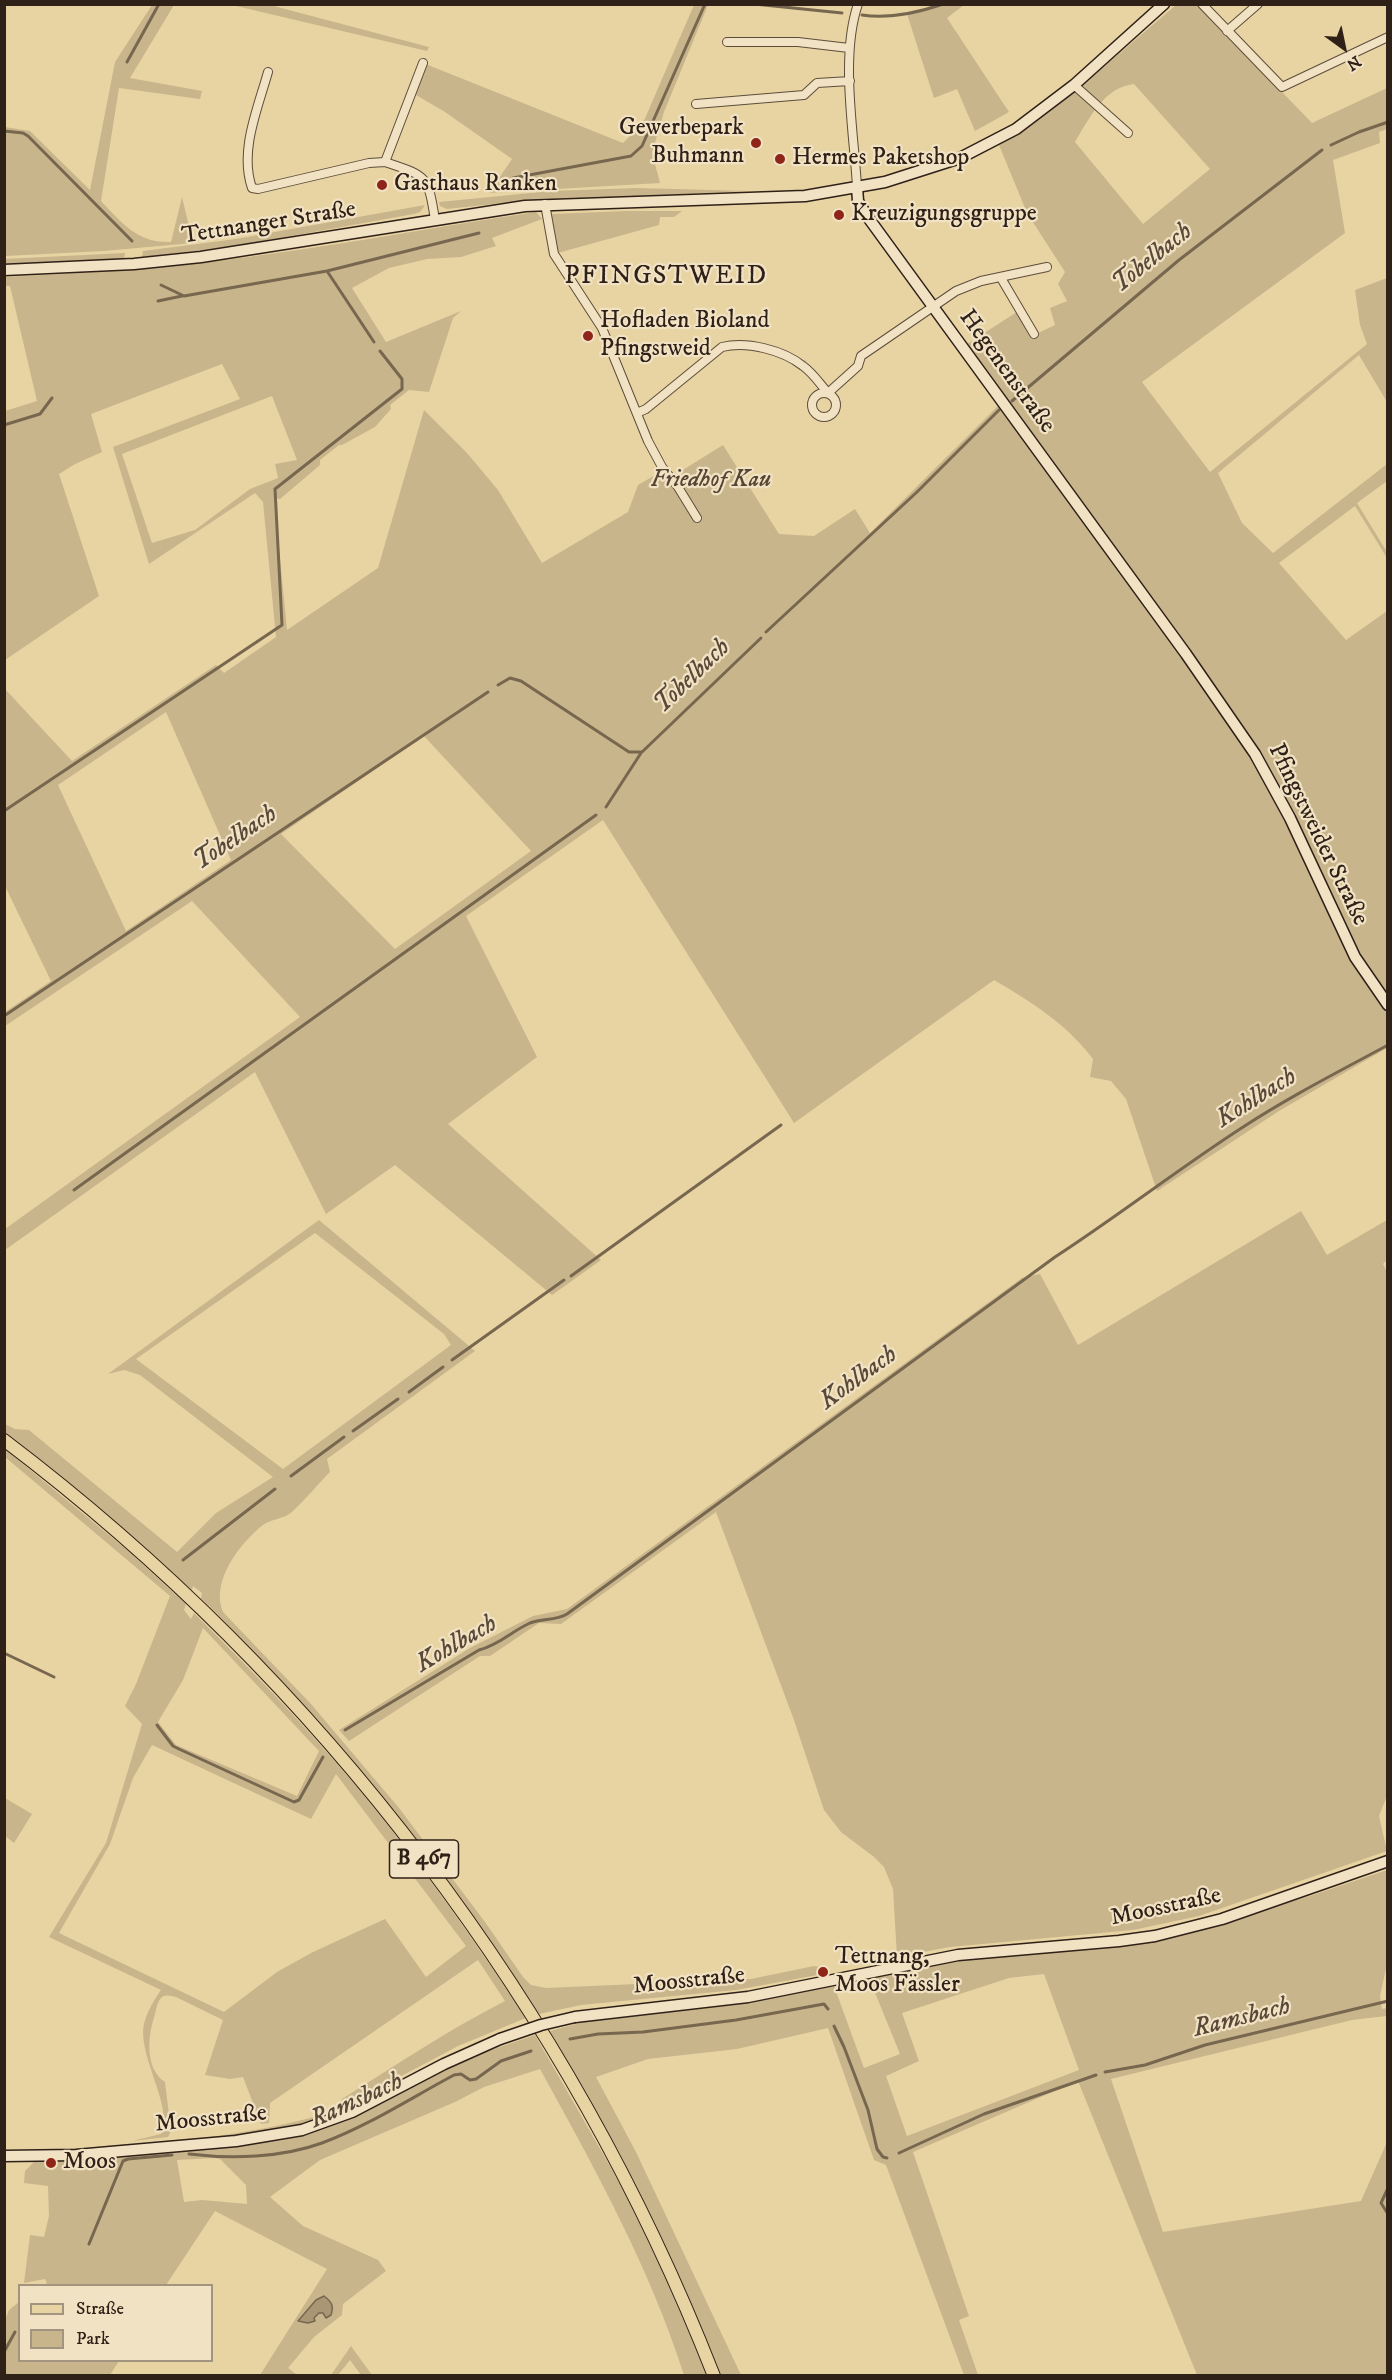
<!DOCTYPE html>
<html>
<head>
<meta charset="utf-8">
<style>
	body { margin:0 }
	#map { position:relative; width:1392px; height:2380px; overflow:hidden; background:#e8d3a3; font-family:"IM FELL DW Pica",serif }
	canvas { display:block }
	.frame { position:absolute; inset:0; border:6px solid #2f2018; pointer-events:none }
	.legend { position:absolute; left:18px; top:2284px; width:195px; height:78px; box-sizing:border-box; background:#f0e2c3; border:2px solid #a3947f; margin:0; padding:8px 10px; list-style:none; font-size:18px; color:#2f2018 }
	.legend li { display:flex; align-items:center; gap:12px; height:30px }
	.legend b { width:30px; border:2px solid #a3947f }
	.north { position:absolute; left:1314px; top:18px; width:60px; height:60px; -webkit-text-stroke:4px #f0e2c3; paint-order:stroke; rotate:147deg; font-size:16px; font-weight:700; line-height:24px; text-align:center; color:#2f2018 }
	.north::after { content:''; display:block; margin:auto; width:21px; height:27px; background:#2f2018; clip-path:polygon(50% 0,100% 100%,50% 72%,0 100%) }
</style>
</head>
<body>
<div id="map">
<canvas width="1392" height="2380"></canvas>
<div class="frame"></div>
<ul class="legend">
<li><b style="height:8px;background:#e8d3a3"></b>Straße</li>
<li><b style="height:16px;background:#c9b58b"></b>Park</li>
</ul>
<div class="north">N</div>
</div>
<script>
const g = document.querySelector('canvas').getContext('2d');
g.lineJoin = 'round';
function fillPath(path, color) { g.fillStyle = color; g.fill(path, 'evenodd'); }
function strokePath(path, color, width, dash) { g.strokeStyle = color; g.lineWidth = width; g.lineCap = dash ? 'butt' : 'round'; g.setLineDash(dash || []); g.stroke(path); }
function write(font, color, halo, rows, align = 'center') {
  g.font = font + ' "IM FELL DW Pica",serif'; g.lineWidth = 4.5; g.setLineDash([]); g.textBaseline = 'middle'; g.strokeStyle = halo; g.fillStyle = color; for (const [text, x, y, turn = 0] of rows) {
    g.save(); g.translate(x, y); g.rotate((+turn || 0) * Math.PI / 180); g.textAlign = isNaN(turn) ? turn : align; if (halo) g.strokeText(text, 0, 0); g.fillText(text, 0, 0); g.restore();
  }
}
fillPath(new Path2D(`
	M 152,5 L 174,5 L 130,78 L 202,91 L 200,99 L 119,88 L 101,201 C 123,224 137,243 171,242 L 182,197 L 193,243 L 104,251 L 5,256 L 5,127 L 30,131 L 90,190 L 115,62 Z
	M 232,5 L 270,5 L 429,47 L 427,51 Z
	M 694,5 L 708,5 L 664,112 L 652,153 L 660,183 L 489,193 L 512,159 L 445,112 L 411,92 L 423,63 L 623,143 L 643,123 Z
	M 946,5 L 964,5 L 947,18 L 1009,112 L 975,131 L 957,89 L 934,98 L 907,14 Z
	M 1176,5 L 1198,5 L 1312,123 L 1387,88 L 1387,129 L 1379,132 L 1380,143 L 1333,160 L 1345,233 L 1142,382 L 1210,472 L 1367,344 L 1360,325 L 1355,290 L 1387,278 L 1387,402 L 1359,355 L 1218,473 L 1242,523 L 1273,553 L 1387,464 L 1387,481 L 1357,503 L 1387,552 L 1387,558 L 1355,506 L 1279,563 L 1346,640 L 1387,611 L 1387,998 L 1355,967 L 1387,1011 L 1387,1048 L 1279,1111 L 1157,1191 L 1126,1099 L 1111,1081 L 1090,1077 L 1093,1059 C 1068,1025 1030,1001 994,980 L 794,1123 L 603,820 L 466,916 L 537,1057 L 448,1124 L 601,1260 L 552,1295 L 395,1165 L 326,1214 L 255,1072 L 5,1250 L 5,1229 L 300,1017 L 192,901 L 5,1026 L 5,1012 L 51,981 L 5,886 L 5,689 L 72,761 L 216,665 L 224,673 L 276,637 L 263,502 L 255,493 L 149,564 L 113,447 L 240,399 L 222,364 L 91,414 L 102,452 L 75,464 L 59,474 L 99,596 L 5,660 L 5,411 L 37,401 L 10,286 L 5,286 L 5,277 C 54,274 104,272 154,268 C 282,256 409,231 536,212 L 542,219 L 492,238 L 496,246 L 461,257 L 427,259 L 389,268 L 352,288 L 386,342 L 461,311 L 453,318 L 429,392 L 409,390 L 390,405 L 391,409 L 375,427 L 342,445 L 339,445 L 320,460 L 320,465 L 280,499 L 274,498 L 287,630 L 378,568 L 424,410 L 467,453 L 498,490 L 542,563 L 628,512 L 638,485 L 664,470 L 670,478 L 723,445 L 779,534 L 814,536 L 855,509 L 870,533 L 999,405 L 1280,790 L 964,346 L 1017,312 L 1030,337 L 1055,325 L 1050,308 L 1067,301 L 1058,284 L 1065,272 L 1027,213 L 999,145 L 1072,94 ZM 1134,84 L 1210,169 L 1143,224 L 1075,142 C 1089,119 1104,87 1134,84 ZM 272,396 L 297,460 L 275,464 L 278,478 L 250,489 L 195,530 L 152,543 L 122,454 ZM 166,712 L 231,860 L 126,931 L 58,785 ZM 424,736 L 531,851 L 395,949 L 281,834 Z
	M 637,188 L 748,191 L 522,201 L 447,209 L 440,206 L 439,202 L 551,191 Z
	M 425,205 L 420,212 L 414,214 L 230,247 L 142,257 L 143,251 L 236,239 Z
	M 625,211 L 682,211 L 674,217 L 660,217 L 659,225 L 554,254 L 546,218 L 553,214 Z
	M 125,253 L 124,259 L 5,266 L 4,259 Z
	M 1301,1211 L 1327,1255 L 1387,1220 L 1387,1260 L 1383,1264 L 1388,1274 L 1388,1793 L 1379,1816 L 1387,1851 L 1199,1916 L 1133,1930 L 950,1947 L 897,1957 L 893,1889 L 884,1867 L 874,1857 L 841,1832 L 824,1810 L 794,1720 L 716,1512 L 561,1624 L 539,1623 L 490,1656 L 480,1656 L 349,1741 L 339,1730 L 470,1648 L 533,1616 L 567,1609 L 1022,1278 L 1040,1274 L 1078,1345 Z
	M 319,1220 L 475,1351 L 327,1459 L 330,1472 C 317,1485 305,1500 292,1512 C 284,1519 271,1519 263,1525 C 240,1543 210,1582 223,1612 L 311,1704 L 399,1808 L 485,1922 L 523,1977 L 531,1985 L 546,1988 L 751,1979 L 814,1966 L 820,1967 L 824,1970 L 823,1974 L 736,1990 L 581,2005 L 539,2014 C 441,1862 329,1726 201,1598 L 202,1593 L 193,1586 L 192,1590 L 89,1499 L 5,1433 L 5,1424 L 15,1429 L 29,1430 L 177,1552 L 216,1513 L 273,1477 L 140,1375 L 124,1370 L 108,1374 ZM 315,1233 L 444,1334 L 451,1345 L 283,1469 L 136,1359 Z
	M 5,1449 L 127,1550 L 186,1604 L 184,1610 L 191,1619 L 194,1613 C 260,1678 324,1745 382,1818 C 434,1882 480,1950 526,2018 L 458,2046 L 360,2098 L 338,2107 L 342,2099 C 396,2065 448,2030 505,2001 L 478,1960 L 270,2103 L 269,2123 L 261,2124 L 243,2077 L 230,2079 L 205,2075 L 223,2020 L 176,1997 C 172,1996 167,1994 162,1997 C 158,2000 156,2009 155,2014 C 148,2035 144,2068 165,2082 L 171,2131 L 168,2137 L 132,2141 L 161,2134 C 175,2110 137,2055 144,2024 C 147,2012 154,2000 161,1990 L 49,1937 L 106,1843 L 142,1724 L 125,1706 L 136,1684 L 170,1596 L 5,1457 ZM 203,1628 L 319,1751 L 297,1796 L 176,1745 L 158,1722 L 183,1680 ZM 152,1745 L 311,1819 L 336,1774 L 466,1946 L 426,1977 L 385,1919 L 313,1952 L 277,1972 L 224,2012 L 59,1933 L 110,1844 L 133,1778 Z
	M 5,1798 L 32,1814 L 14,1843 L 5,1836 Z
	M 1387,1870 L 1387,1964 L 1380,1996 L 1382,2009 L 1387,2008 L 1387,2016 L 1352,2020 L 1111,2079 L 1163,2232 L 1361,2201 L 1387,2142 L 1387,2375 L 1197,2375 L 1078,2081 L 913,2152 L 969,2316 L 959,2320 L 978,2375 L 964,2375 L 886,2165 L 874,2160 L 828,2028 L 737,2049 L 648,2059 L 596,2077 L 636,2152 L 741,2375 L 720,2375 L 677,2275 L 622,2158 L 550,2031 L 583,2022 L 735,2005 L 834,1986 L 864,2068 L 900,2054 L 869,1978 L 955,1960 L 1184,1934 L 1313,1895 ZM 1044,1974 L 1079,2070 L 907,2136 L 886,2076 L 919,2061 L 902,2013 L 1009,1978 Z
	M 535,2035 L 627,2196 L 666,2278 L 707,2375 L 684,2375 C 650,2268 594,2167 540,2069 L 484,2087 L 455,2102 L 320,2160 L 270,2197 L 303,2226 L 378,2260 L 386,2271 L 343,2304 L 342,2315 L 314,2337 L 288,2368 L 297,2375 L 260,2375 L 327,2269 L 215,2211 L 166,2285 L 44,2285 L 47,2283 L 45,2279 L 24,2283 L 30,2235 L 44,2237 L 49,2216 L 48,2186 L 24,2183 L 25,2171 L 34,2162 L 65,2161 L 243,2145 L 283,2140 L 310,2134 L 356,2117 L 471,2057 ZM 214,2158 L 220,2159 L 246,2185 L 247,2204 L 202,2200 L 184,2202 L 177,2160 Z
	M 354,2105 C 312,2127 265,2134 218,2138 C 207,2139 195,2141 185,2140 C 241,2134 301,2123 354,2105 Z
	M 19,2302 L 20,2360 L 119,2361 L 110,2375 L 5,2376 L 5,2320 L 9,2310 Z
	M 351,2346 L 372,2375 L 361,2375 L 350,2360 L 338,2375 L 331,2375 Z`), '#c9b58b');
const water = new Path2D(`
	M 324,2296 C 332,2302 334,2306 331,2315 L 326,2318 L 323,2313 L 319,2313 L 314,2318 L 315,2321 L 308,2323 L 298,2321 L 316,2300 Z`);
fillPath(water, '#a99674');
strokePath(water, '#78674f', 1.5);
strokePath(new Path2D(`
	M 754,4 L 842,13
	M 862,15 C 889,19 917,13 943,4
	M 127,62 L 159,4
	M 4,131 L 23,133 L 28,136 L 132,241
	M 1331,145 L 1359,132 L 1388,122
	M 513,178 L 631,156 L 642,146 L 705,4
	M 327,271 L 374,342
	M 161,285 L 184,296 L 327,271 L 479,233
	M 158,301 L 182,296
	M 1012,401 L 1179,260 L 1322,150
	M 4,425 L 40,414 L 52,398
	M 766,632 L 917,492 L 999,410
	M 498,685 L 510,678 L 521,681 L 629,752 L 642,752 L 761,638
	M 606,807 L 641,753
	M 4,811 L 282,625 L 275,489 L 402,389 L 402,379 L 380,351
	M 4,1016 L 488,692
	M 74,1190 L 596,815
	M 571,1276 L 781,1125
	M 452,1360 L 564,1280
	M 409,1392 L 443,1367
	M 353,1431 L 398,1399
	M 291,1476 L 344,1437
	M 183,1560 L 275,1489
	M 4,1653 L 54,1677
	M 157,1725 L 173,1746 L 179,1749 L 294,1802 L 299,1800 L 323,1757
	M 345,1730 L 479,1650 C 499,1645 512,1631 530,1623 C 543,1618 555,1621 567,1614 L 1055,1257 C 1118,1216 1177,1170 1240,1129 C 1287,1098 1338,1072 1388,1045
	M 834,2026 L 844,2047 L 868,2110 L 877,2149 L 883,2157 L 887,2158
	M 570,2039 L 598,2034 L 643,2032 L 736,2020 L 824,2004 L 828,2009
	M 1105,2072 L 1145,2065 L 1205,2045 L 1388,2001
	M 899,2153 L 984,2114 L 1096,2075
	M 189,2154 C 231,2159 281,2158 322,2143 C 368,2126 411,2098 454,2075 L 461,2074 L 470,2080 L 476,2079 L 501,2061 L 531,2051
	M 1388,2188 L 1381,2203 L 1388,2214
	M 89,2244 L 123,2161 L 128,2159 L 172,2155
	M 4,2352 L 15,2332`), '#78674f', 3);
const street = new Path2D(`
	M 1202,4 L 1282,87 L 1388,37
	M 1227,31 L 1258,4
	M 727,42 L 798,42 L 849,48
	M 423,63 L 385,162 C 427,176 428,175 435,220
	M 268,72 C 258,108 239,151 252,188 L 258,189 L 369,163 L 385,162
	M 1074,85 L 1128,133
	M 696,104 L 804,95 L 817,83 L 850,81
	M 857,187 C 854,132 840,57 858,4
	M 545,204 L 554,254 L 602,328 L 648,441 L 662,467 L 678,487 L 697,518
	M 1001,278 L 1034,334
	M812 405a12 12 0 1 1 24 0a12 12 0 1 1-24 0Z
	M 637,413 L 646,409 L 722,347 C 747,341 783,350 803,366 C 813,373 820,384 828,393 L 858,366 L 861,356 L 956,291 L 981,281 L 1047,267`);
const secondary = new Path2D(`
	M 857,187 L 858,201 L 867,216 L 1186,654 L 1255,754 L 1290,818 L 1355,957 L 1388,1005
	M 4,270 L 134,264 L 201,257 L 525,206 L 805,196 L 885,182 L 960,158 L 1016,129 L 1074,85 L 1164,4
	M 575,2017 L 748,1997 L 958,1955 L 1119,1941 L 1155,1936 L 1222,1919 L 1388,1861
	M 4,2156 L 76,2155 L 236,2141 L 302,2130 L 352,2112 L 444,2064 L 500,2039`);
const primary = new Path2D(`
	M 4,1440 C 321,1680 569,2006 714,2376`);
strokePath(street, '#5d4d3b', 10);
strokePath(secondary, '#2f2018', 13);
strokePath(primary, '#2f2018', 14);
strokePath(street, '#f0e2c3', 8);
strokePath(secondary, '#f0e2c3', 10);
strokePath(primary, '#e8d3a3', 12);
const secondaryBridge = new Path2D(`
	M 500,2039 L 541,2025 L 575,2017`);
strokePath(secondaryBridge, '#2f2018', 13, []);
strokePath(secondaryBridge, '#f0e2c3', 10);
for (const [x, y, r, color] of [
	[756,143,6,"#8f2418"],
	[780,159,6,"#8f2418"],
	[382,185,6,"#8f2418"],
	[839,215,6,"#8f2418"],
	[588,336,6,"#8f2418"],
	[823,1972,6,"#8f2418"],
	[51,2163,6,"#8f2418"]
]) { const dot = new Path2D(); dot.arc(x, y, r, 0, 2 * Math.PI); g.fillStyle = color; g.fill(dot); strokePath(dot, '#f0e2c3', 2); }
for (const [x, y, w] of [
	[424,1859,69]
]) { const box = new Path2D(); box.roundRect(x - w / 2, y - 19, w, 38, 4.5); g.fillStyle = '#f0e2c3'; g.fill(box); strokePath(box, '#2f2018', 1.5); }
write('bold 22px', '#2f2018', null, [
	["B 467",424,1859]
]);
write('24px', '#2f2018', '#f0e2c3', [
	["Gewerbepark",744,129,"right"],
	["Buhmann",744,157,"right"],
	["Hermes Paketshop",792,159],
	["Gasthaus Ranken",394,185],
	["Kreuzigungsgruppe",851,215],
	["Hofladen Bioland",600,322],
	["Pfingstweid",600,350],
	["Tettnang,",835,1958],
	["Moos Fässler",835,1986],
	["Moos",63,2163]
], 'left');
write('24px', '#2f2018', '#f0e2c3', [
	["Tettnanger Straße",269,224,-9],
	["Hegenenstraße",1006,372,54],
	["Pfingstweider Straße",1317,835,64],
	["Moosstraße",1166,1908,-12],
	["Moosstraße",689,1982,-6],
	["Moosstraße",211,2120,-6]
]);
write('italic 24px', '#564535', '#f0e2c3', [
	["Friedhof Kau",711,481]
]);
write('italic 26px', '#5a4938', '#f0e2c3', [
	["Tobelbach",1153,259,-39],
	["Tobelbach",693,677,-44],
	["Tobelbach",236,839,-34],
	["Kohlbach",1257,1099,-32],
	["Kohlbach",859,1379,-36],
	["Kohlbach",457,1645,-30],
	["Ramsbach",1242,2019,-14],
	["Ramsbach",357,2102,-25]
]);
g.letterSpacing = '1.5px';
write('26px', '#2f2018', '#f0e2c3', [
	["PFINGSTWEID",666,278]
]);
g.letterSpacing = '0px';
</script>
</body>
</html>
